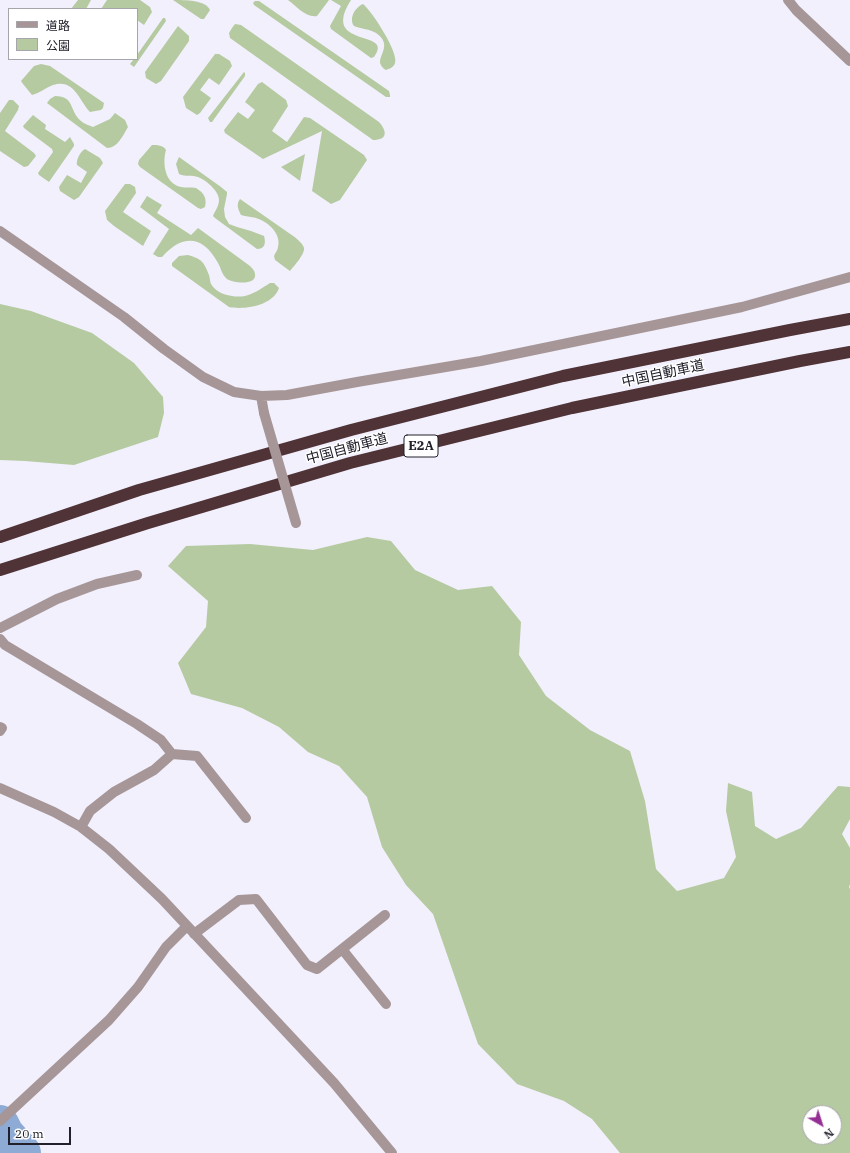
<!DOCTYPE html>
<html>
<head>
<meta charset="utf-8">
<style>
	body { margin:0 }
	#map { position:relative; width:850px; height:1153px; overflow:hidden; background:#f1f0fc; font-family:"IBM Plex Serif","Noto Sans JP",serif }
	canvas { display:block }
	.legend { position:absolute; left:8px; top:8px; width:130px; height:52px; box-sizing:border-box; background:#fff; border:1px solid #a6a6aa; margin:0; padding:5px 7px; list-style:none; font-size:12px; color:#21202b }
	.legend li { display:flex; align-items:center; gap:8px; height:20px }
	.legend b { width:20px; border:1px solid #a6a6aa }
	.north { position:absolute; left:802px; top:1105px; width:40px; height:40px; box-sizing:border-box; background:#fff; border:1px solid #a6a6aa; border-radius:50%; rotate:141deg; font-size:11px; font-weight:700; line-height:16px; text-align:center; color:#21202b }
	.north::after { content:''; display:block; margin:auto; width:14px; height:18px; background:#952f94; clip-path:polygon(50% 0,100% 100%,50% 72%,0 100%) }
	.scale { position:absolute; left:8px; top:1127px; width:63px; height:18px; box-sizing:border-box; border:2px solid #21202b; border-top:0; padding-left:5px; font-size:12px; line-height:14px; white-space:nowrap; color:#21202b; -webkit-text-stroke:3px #fff; paint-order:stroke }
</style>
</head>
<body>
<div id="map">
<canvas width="850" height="1153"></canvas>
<ul class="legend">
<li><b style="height:5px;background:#a69697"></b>道路</li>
<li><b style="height:11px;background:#b5caa1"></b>公園</li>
</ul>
<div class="north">N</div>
<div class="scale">20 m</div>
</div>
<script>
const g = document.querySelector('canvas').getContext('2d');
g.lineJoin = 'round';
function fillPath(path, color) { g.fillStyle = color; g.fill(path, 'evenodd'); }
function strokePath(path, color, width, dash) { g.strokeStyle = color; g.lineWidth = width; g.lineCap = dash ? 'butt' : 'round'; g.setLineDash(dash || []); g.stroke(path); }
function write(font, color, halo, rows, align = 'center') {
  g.font = font + ' "IBM Plex Serif","Noto Sans JP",serif'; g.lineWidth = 3; g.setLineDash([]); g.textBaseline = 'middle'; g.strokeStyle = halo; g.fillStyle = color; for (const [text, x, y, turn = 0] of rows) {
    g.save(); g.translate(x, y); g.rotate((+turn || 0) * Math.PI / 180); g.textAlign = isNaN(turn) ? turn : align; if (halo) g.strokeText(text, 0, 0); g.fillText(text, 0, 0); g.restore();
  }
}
fillPath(new Path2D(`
	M 78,0 L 91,0 L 86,9 L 71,9 Z
	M 107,0 L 140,0 L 150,7 L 152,12 L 144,25 L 137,20 L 137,9 L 101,9 Z
	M 173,0 C 185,0 206,0 210,10 L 204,19 L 201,19 Z
	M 288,0 L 329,0 L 317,16 C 306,18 296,6 288,0 Z
	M 331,0 L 351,0 C 319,50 396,28 374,57 L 371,58 L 331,29 L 330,26 L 341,6 Z
	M 255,1 L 259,1 L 389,91 L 390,95 L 390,97 L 386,97 L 254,5 L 253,3 Z
	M 363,4 C 372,11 399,53 395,63 C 394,67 389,69 386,70 C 385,70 381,66 381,65 C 376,57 394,45 376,33 C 370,29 361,29 354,26 C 349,19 354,8 363,4 Z
	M 163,18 L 165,18 L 166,21 L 134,67 L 130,64 L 134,59 L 137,59 L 137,55 Z
	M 235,24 L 241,25 L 379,122 C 387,131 388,140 373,140 L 230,38 L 229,33 L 232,28 Z
	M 178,26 L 189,36 L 189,41 L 161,81 L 156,84 L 146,78 L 145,72 Z
	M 215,54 L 219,54 L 230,61 L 232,66 L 219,85 L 209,78 L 200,90 L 211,98 L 200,113 L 197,115 L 186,108 L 183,97 Z
	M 41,64 L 50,66 L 104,103 L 103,108 L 101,110 L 90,112 C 79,100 74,78 53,85 C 45,88 40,93 32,95 L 23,84 L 21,81 L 34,66 Z
	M 244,72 L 245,73 L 245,76 L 212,122 L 210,122 L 208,118 Z
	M 262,82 L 286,100 L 288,106 L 272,131 L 287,142 L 304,117 L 310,118 L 364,155 L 367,160 L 340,200 L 331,204 L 312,191 L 322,131 L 263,159 L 225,133 L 224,130 L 238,112 L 248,119 L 255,110 L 245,102 L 258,84 Z
	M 55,96 C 75,96 69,111 81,121 C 84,124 89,125 93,127 L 110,119 L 115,113 L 125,120 L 128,127 C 123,135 118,148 107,148 L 47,103 L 50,99 Z
	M 9,100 L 13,100 L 19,106 L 18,110 L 5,131 L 34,153 L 36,156 L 28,166 L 24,167 L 0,151 L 0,113 Z
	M 33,115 L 46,125 L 45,129 L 65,142 L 70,137 L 74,144 L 74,146 L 49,182 L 39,175 L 38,173 L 53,152 L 52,149 L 24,128 L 23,126 Z
	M 152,145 C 157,145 163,145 166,150 C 162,163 165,184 181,187 C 186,188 191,187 196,188 C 204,193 207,198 205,207 L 201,209 L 198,208 L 140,167 L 138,164 L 139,160 Z
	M 85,149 L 100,158 L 103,163 L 79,197 L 74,200 L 60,191 L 59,187 L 67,175 L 81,183 L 87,172 L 77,165 C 76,160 80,152 85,149 Z
	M 305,154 L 300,181 L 281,167 Z
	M 179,157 L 221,187 L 227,192 L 227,194 L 224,209 L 225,217 L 229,224 L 237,227 L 251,231 L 264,236 C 266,243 265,249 257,249 L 215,218 L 213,216 C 215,211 219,206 219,200 C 219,191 206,180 198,177 C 192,175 186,177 179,174 L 176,164 Z
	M 125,184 L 130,184 L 135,187 L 136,193 L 123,212 L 151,231 L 143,246 L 114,226 L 107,220 L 105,211 Z
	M 147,196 L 162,205 L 157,213 L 191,235 L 198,228 L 250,266 C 252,268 255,271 255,274 C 257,286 233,283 227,279 C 222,275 221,268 218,263 C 203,235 182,234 162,257 L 158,257 L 153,254 L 169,229 L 140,207 Z
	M 240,199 L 296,238 C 299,241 303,244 304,248 C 305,254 294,266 290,271 L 275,260 L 274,256 C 275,253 278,250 278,247 C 281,236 272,226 263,221 C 257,217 248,217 241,215 C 238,209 236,204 240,199 Z
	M 188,255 C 202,259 204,262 209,275 C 210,278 210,282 211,284 C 217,295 235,298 245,296 C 254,294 262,288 270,283 L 274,283 L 279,288 C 273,306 244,310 229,307 L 172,266 L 172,263 L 179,256 Z
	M 0,304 L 31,311 L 92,333 L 134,363 L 163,397 L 164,413 L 158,437 L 74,465 L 25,461 L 0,460 Z
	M 367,537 L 391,541 L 415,570 L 458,590 L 492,586 L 521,622 L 519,655 L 546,696 L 590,730 L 630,751 L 645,801 L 656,869 L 677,891 L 724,878 L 736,857 L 726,811 L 728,783 L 752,792 L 755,826 L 776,839 L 801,828 L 838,786 L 850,787 L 850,819 L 842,834 L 850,848 L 850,884 L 849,887 L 850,889 L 850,1153 L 620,1153 L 592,1119 L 564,1101 L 517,1084 L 478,1044 L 433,914 L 406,885 L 382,847 L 367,797 L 339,766 L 308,752 L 279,727 L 242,708 L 191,694 L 178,663 L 206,627 L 208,601 L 168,566 L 186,546 L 250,544 L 313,550 ZM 810,1113 L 834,1113 L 834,1137 L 810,1137 Z`), '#b5caa1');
strokePath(new Path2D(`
	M 0,1124 L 5,1134 L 22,1153`), '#8eabd5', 38);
strokePath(new Path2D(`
	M 788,0 L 796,10 L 850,61
	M 0,231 L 124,317 L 164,349 L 203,377 L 234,392 L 261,396 L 287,395 L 357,382 L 481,361 L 742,307 L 850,277
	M 261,396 L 264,413
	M 0,628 L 57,599 L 97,584 L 137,575
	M 0,639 L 5,645 L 137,724 L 161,740 L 172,754
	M 0,727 L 2,728 L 0,731
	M 0,788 L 54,812 L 81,827 L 109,849 L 162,899 L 334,1083 L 392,1153
	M 81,827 L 90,811 L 114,792 L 154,770 L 172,754 L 197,756 L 246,818
	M 194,934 L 239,900 L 256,899 L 307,965 L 317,969 L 385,915
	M 342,949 L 386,1004
	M 0,1121 L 109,1020 L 138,987 L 166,947 L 187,926`), '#a69697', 10);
strokePath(new Path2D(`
	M 0,537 L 139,490 L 351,430 L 563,376 L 790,330 L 850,319
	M 0,570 L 148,523 L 350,463 L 572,408 L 800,361 L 850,352`), '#4f3336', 12);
strokePath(new Path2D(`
	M 264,413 L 296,523`), '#a69697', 10);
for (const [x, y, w] of [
	[421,446,34]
]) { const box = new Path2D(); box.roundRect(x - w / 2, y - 11, w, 22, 3); g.fillStyle = '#fff'; g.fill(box); strokePath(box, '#21202b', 1); }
write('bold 13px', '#21202b', null, [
	["E2A",421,446]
]);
write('14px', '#21202b', '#fff', [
	["中国自動車道",663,374,-12],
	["中国自動車道",347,449,-15]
]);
</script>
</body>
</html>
